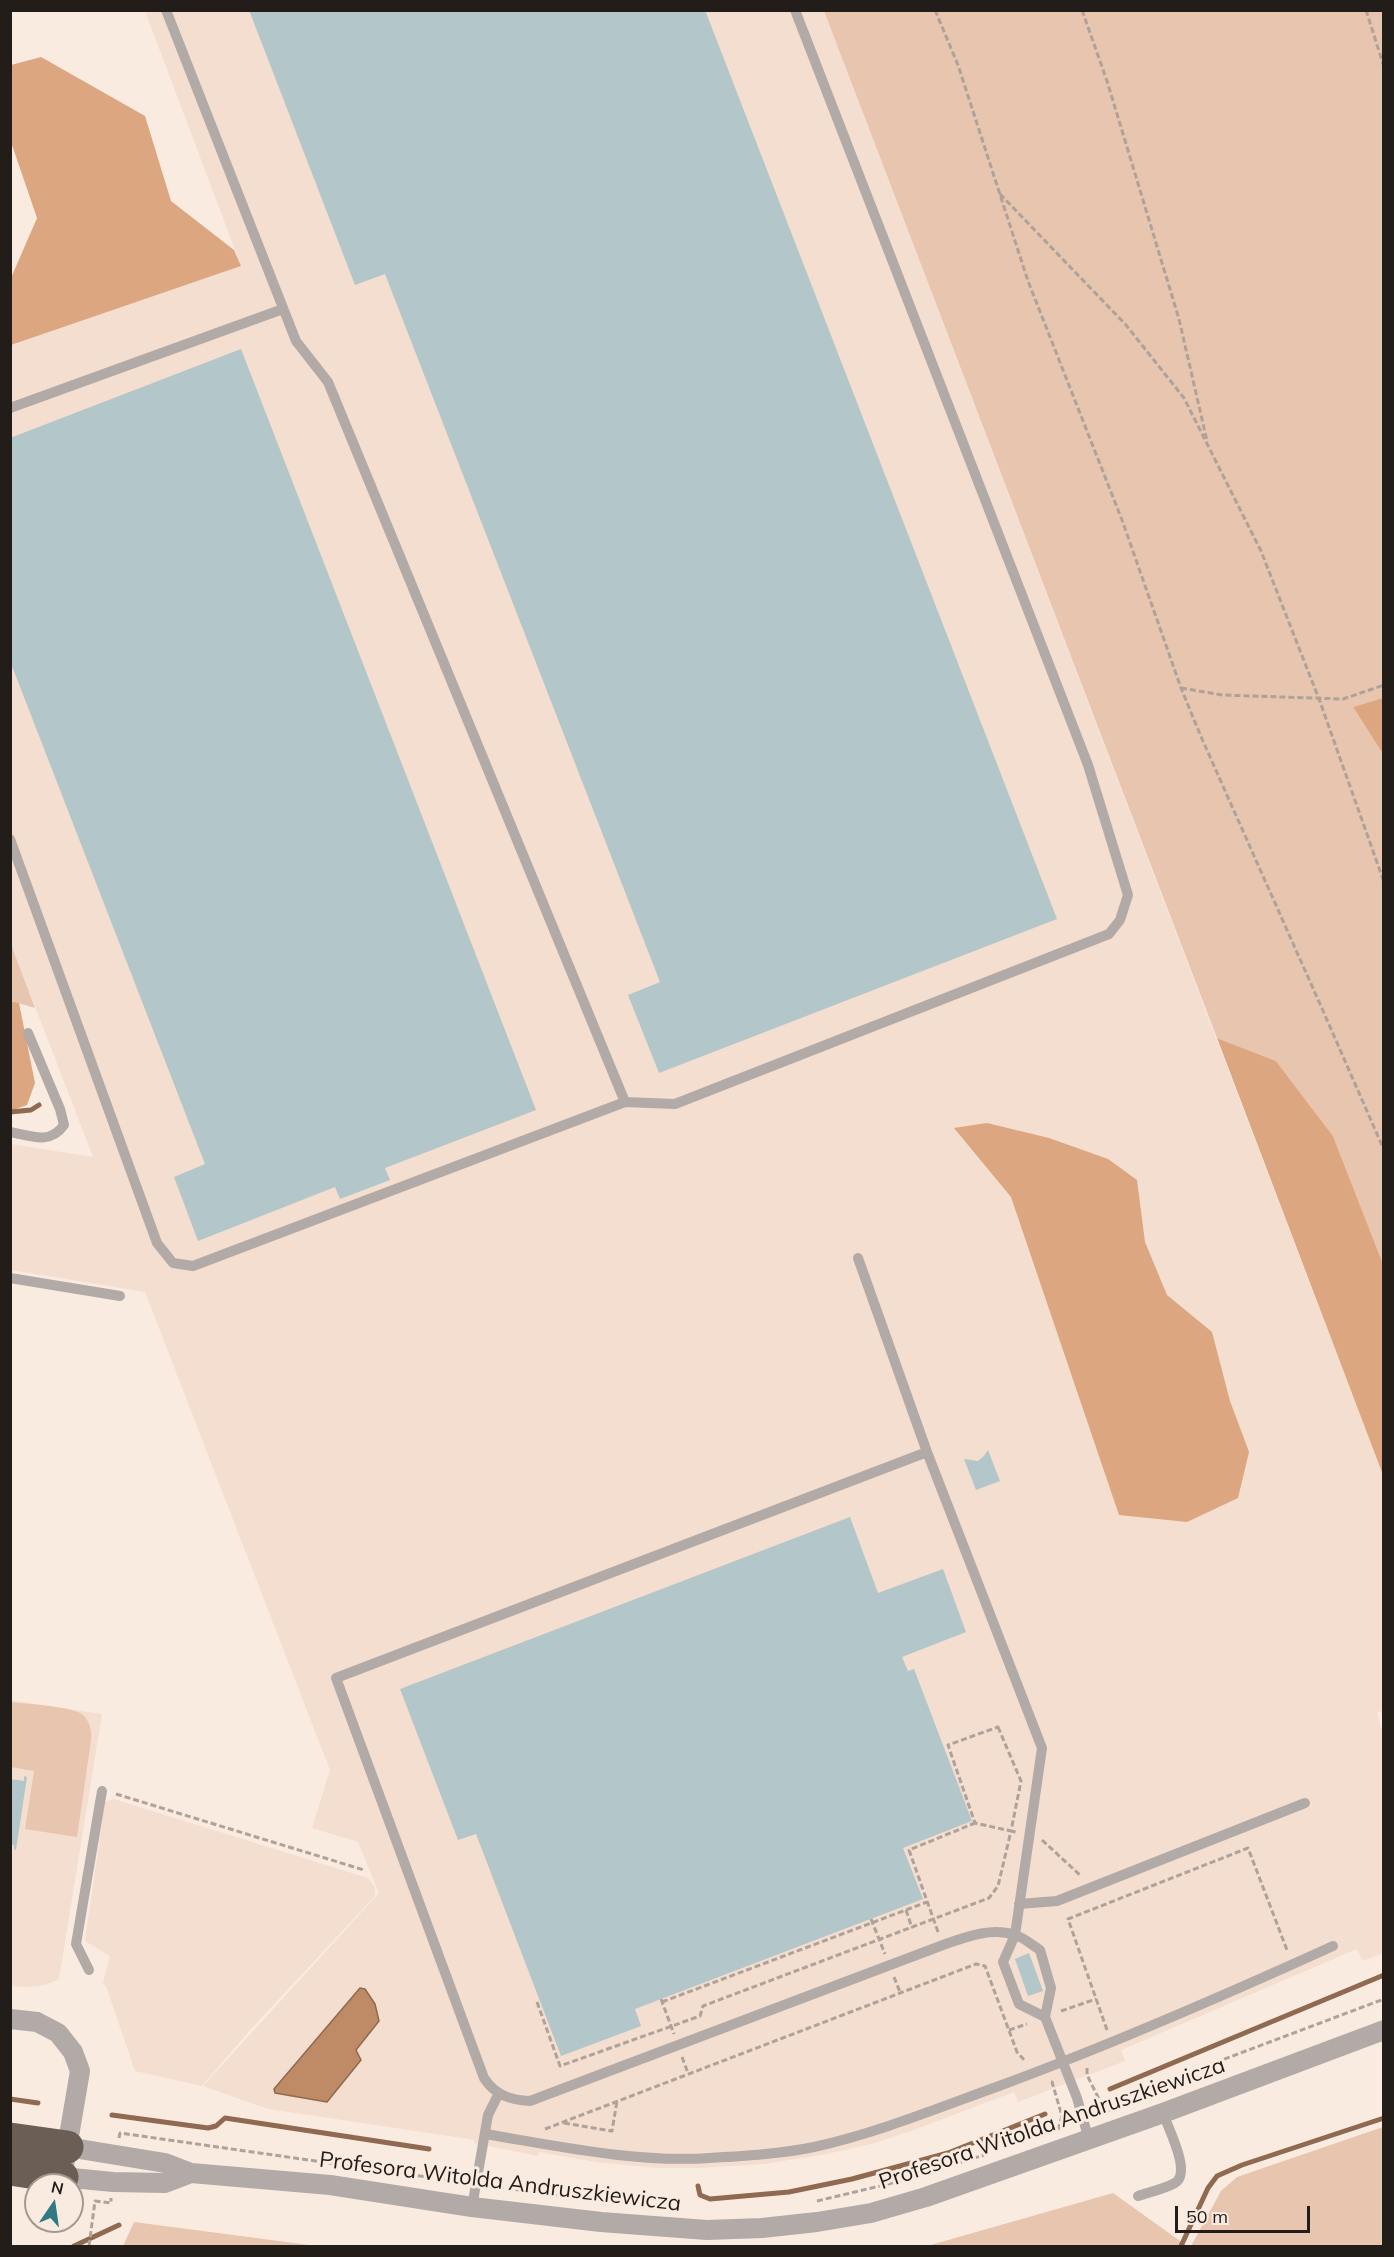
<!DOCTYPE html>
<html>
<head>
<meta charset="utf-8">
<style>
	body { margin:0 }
	#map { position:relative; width:1394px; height:2257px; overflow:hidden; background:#faebe1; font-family:Mulish,sans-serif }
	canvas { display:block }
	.frame { position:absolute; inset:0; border:12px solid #221d19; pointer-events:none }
	.north { position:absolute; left:24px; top:2173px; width:60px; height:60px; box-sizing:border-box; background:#faebe1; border:2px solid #a49991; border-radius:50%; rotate:13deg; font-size:16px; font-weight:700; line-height:24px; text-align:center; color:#221d19 }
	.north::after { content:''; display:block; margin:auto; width:21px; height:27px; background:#327a83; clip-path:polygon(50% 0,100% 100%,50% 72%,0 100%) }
	.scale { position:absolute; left:1175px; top:2206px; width:135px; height:27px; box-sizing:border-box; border:3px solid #221d19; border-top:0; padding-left:8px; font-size:18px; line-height:21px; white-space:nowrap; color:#221d19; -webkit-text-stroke:4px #faebe1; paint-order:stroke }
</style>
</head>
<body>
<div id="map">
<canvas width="1394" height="2257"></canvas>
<div class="frame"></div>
<div class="north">N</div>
<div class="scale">50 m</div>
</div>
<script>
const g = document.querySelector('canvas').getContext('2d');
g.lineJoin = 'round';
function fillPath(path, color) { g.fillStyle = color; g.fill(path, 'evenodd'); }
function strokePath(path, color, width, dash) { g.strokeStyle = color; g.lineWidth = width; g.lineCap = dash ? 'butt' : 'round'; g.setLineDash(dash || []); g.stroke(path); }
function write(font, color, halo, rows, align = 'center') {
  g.font = font + ' Mulish,sans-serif'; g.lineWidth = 6; g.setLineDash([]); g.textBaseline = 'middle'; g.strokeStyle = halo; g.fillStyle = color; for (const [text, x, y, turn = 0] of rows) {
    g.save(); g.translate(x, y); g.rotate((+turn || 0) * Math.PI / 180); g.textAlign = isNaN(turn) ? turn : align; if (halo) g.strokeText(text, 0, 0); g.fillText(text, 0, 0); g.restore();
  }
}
fillPath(new Path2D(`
	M 145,11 L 824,11 L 1383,1475 L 1384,1711 L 1377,1712 L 1384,1739 L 1383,1953 L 1363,1961 L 1357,1949 L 1121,2050 L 1125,2061 L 1018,2102 L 1014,2092 L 922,2127 L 875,2143 L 827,2154 L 764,2164 L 699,2168 L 657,2168 L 596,2162 L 539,2152 L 538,2156 L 474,2143 L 474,2140 L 469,2139 L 268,2109 L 203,2086 L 379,1893 L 358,1842 L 312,1828 L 330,1770 L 145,1292 L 11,1270 L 11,1144 L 93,1157 L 11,944 L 11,345 L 241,266 Z
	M 10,1700 L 102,1714 L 59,1979 L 45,1985 L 27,1987 L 11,1986 Z
	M 114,1799 L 368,1878 L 375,1887 L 375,1896 L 250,2030 L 202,2086 L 135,2071 L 106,1986 L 103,1983 L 110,1956 L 85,1941 L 105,1802 Z`), '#f4decf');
fillPath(new Path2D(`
	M 824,11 L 1383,11 L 1384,698 L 1353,707 L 1383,754 L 1383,1264 L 1333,1136 L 1276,1061 L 1217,1038 Z
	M 11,944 L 35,1008 L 11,1001 Z
	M 10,1702 C 28,1704 62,1706 78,1712 C 89,1717 92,1729 91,1740 L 77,1837 L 25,1829 L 34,1771 L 11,1767 Z
	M 1383,2127 L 1383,2246 L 1191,2246 L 1221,2191 L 1237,2177 Z
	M 1113,2193 L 1187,2246 L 927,2246 Z
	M 134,2222 L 317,2246 L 123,2246 Z`), '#e7c5ae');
fillPath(new Path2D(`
	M 41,57 L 145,116 L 171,201 L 234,250 L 241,266 L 11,345 L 11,278 L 37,218 L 11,142 L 11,65 Z
	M 1383,698 L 1384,698 L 1383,754 L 1353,707 Z
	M 10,1001 L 19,1003 L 35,1083 L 27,1105 L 13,1110 L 10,1109 Z
	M 1217,1038 L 1276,1061 L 1333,1136 L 1383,1264 L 1383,1475 Z
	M 987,1123 L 1049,1138 L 1108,1159 L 1137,1180 L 1145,1242 L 1167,1295 L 1212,1332 L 1230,1401 L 1249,1452 L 1238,1498 L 1187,1522 L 1119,1515 L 1011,1197 L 954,1128 Z`), '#dca681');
const water = new Path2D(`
	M 360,1988 L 365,1989 L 375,2004 L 379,2021 L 356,2050 L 361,2060 L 327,2102 L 275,2093 L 274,2089 Z`);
fillPath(water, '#bf8b67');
strokePath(water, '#906a50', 1.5);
strokePath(new Path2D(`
	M 10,1112 L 31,1110 L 39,1105
	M 1110,2089 L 1384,1975
	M 10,2099 L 38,2103
	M 112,2115 L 208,2128 L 216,2126 L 225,2118 L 429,2149
	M 698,2186 L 700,2195 L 710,2199 L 789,2192 L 852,2179 L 948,2153 L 1045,2114
	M 74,2246 L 119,2225
	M 1181,2246 L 1208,2188 L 1217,2176 L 1242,2165 L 1384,2118`), '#906a50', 5);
fillPath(new Path2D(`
	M 249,10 L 705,10 L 1057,919 L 659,1073 L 628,995 L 660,982 L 385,274 L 355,285 Z
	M 241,349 L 536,1110 L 385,1168 L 390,1180 L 340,1199 L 335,1187 L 198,1241 L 174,1177 L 205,1164 L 10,661 L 10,438 Z
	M 988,1450 L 1000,1481 L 976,1490 L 964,1459 L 978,1461 L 984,1456 Z
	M 850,1517 L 878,1593 L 943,1569 L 966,1632 L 902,1657 L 908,1671 L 914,1669 L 972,1821 L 903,1848 L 923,1899 L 635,2009 L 641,2026 L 561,2056 L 476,1834 L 458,1840 L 400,1689 Z
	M 24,1776 L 27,1777 L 16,1850 L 14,1849 L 14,1845 L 10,1845 L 10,1779 L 24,1781 Z
	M 1029,1953 L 1043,1991 L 1028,1996 L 1015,1959 Z`), '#b3c6c9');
strokePath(new Path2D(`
	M 935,10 L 958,65 L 1028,281 L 1122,520 L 1181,688 L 1202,739 L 1324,1013 L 1384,1150
	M 1082,10 L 1107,81 L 1179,319 L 1207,441
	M 1366,10 L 1384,67
	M 1000,194 L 1126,325 L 1184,398 L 1261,551 L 1319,699 L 1384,882
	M 1181,688 L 1223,695 L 1343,699 L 1384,685
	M 998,1727 L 1021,1781 L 1011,1831 L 975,1823 L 948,1745 Z
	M 116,1794 L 364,1870
	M 1042,1840 L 1081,1876
	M 906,1910 L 912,1928
	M 871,1919 L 885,1954
	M 938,1932 L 909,1850 L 975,1823
	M 894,1977 L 900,1992
	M 661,1999 L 674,2034
	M 537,2002 L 560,2066 L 700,2016 L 703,2006 L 989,1898 L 998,1886 L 1011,1831 L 1016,1832
	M 662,2002 L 927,1902
	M 1061,2011 L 1096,1999
	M 1009,2030 L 1027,2024
	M 1107,2030 L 1068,1919 L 1248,1848 L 1287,1950
	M 682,2057 L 688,2073
	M 1087,2068 L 1087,2075 L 1101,2103
	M 1051,2082 L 1052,2082 L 1062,2116
	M 1094,2106 L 1101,2103 L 1110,2110 L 1162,2089 L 1206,2066 L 1384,1999
	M 564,2123 L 612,2131 L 617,2101
	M 545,2129 L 976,1964 L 985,1966 L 1017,2052 L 1025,2061
	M 1058,2130 L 1062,2116 L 1068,2114
	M 119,2138 L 120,2133 L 462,2182
	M 489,2186 L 602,2201
	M 817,2201 L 905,2180 L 984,2155
	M 89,2246 L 95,2201 L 111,2203 L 111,2198`), '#aea29a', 3, [6, 3]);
strokePath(new Path2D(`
	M 166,10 L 296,341 L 328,382 L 625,1102
	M 10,408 L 283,309
	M 10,839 L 157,1243 L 173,1263 L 193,1266 L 625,1102 L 675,1104 L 1109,934 L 1120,920 L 1128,895 L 1088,765 L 795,10
	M 10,1132 C 31,1136 50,1145 64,1125 L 60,1109 L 28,1033
	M 858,1258 L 927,1452 L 1042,1748 L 1015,1935 L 1003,1962 L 1019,2004 L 1045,2017
	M 10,1278 L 120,1296
	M 927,1452 L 336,1678 L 484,2078 C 495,2095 510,2100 530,2101 L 943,1945 C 966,1937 991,1927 1015,1935 C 1023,1937 1032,1945 1040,1950 L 1051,1988 L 1045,2017 L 1077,2098 L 1089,2140
	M 1019,1904 L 1057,1901 L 1305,1803
	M 89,1970 L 76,1944 L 102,1791
	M 485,2134 C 558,2146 636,2163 710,2158 C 744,2156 780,2154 814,2147 C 877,2133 938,2108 999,2086 C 1113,2044 1223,1996 1333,1946
	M 1138,2196 C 1150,2192 1164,2189 1175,2183 C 1192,2173 1168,2128 1163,2113
	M 472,2207 L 488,2115 L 499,2093`), '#b1aaa6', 10);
strokePath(new Path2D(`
	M 10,2019 L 37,2022 L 58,2033 L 73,2052 L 80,2071 L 62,2177 L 113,2182 L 165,2183 L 191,2173
	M 67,2147 L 165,2163 L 191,2173 L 330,2185 L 472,2207 L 601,2222 L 707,2230 L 762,2228 L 817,2222 L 871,2213 L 926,2197 L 1163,2113 L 1384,2030`), '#b1aaa6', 20);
strokePath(new Path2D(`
	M 10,2139 L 67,2147
	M 10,2169 L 62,2177`), '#6a5e55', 33);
write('22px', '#221d19', '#faebe1', [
	["Profesora Witolda Andruszkiewicza",1052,2124,-19],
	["Profesora Witolda Andruszkiewicza",500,2182,7]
]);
</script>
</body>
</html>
